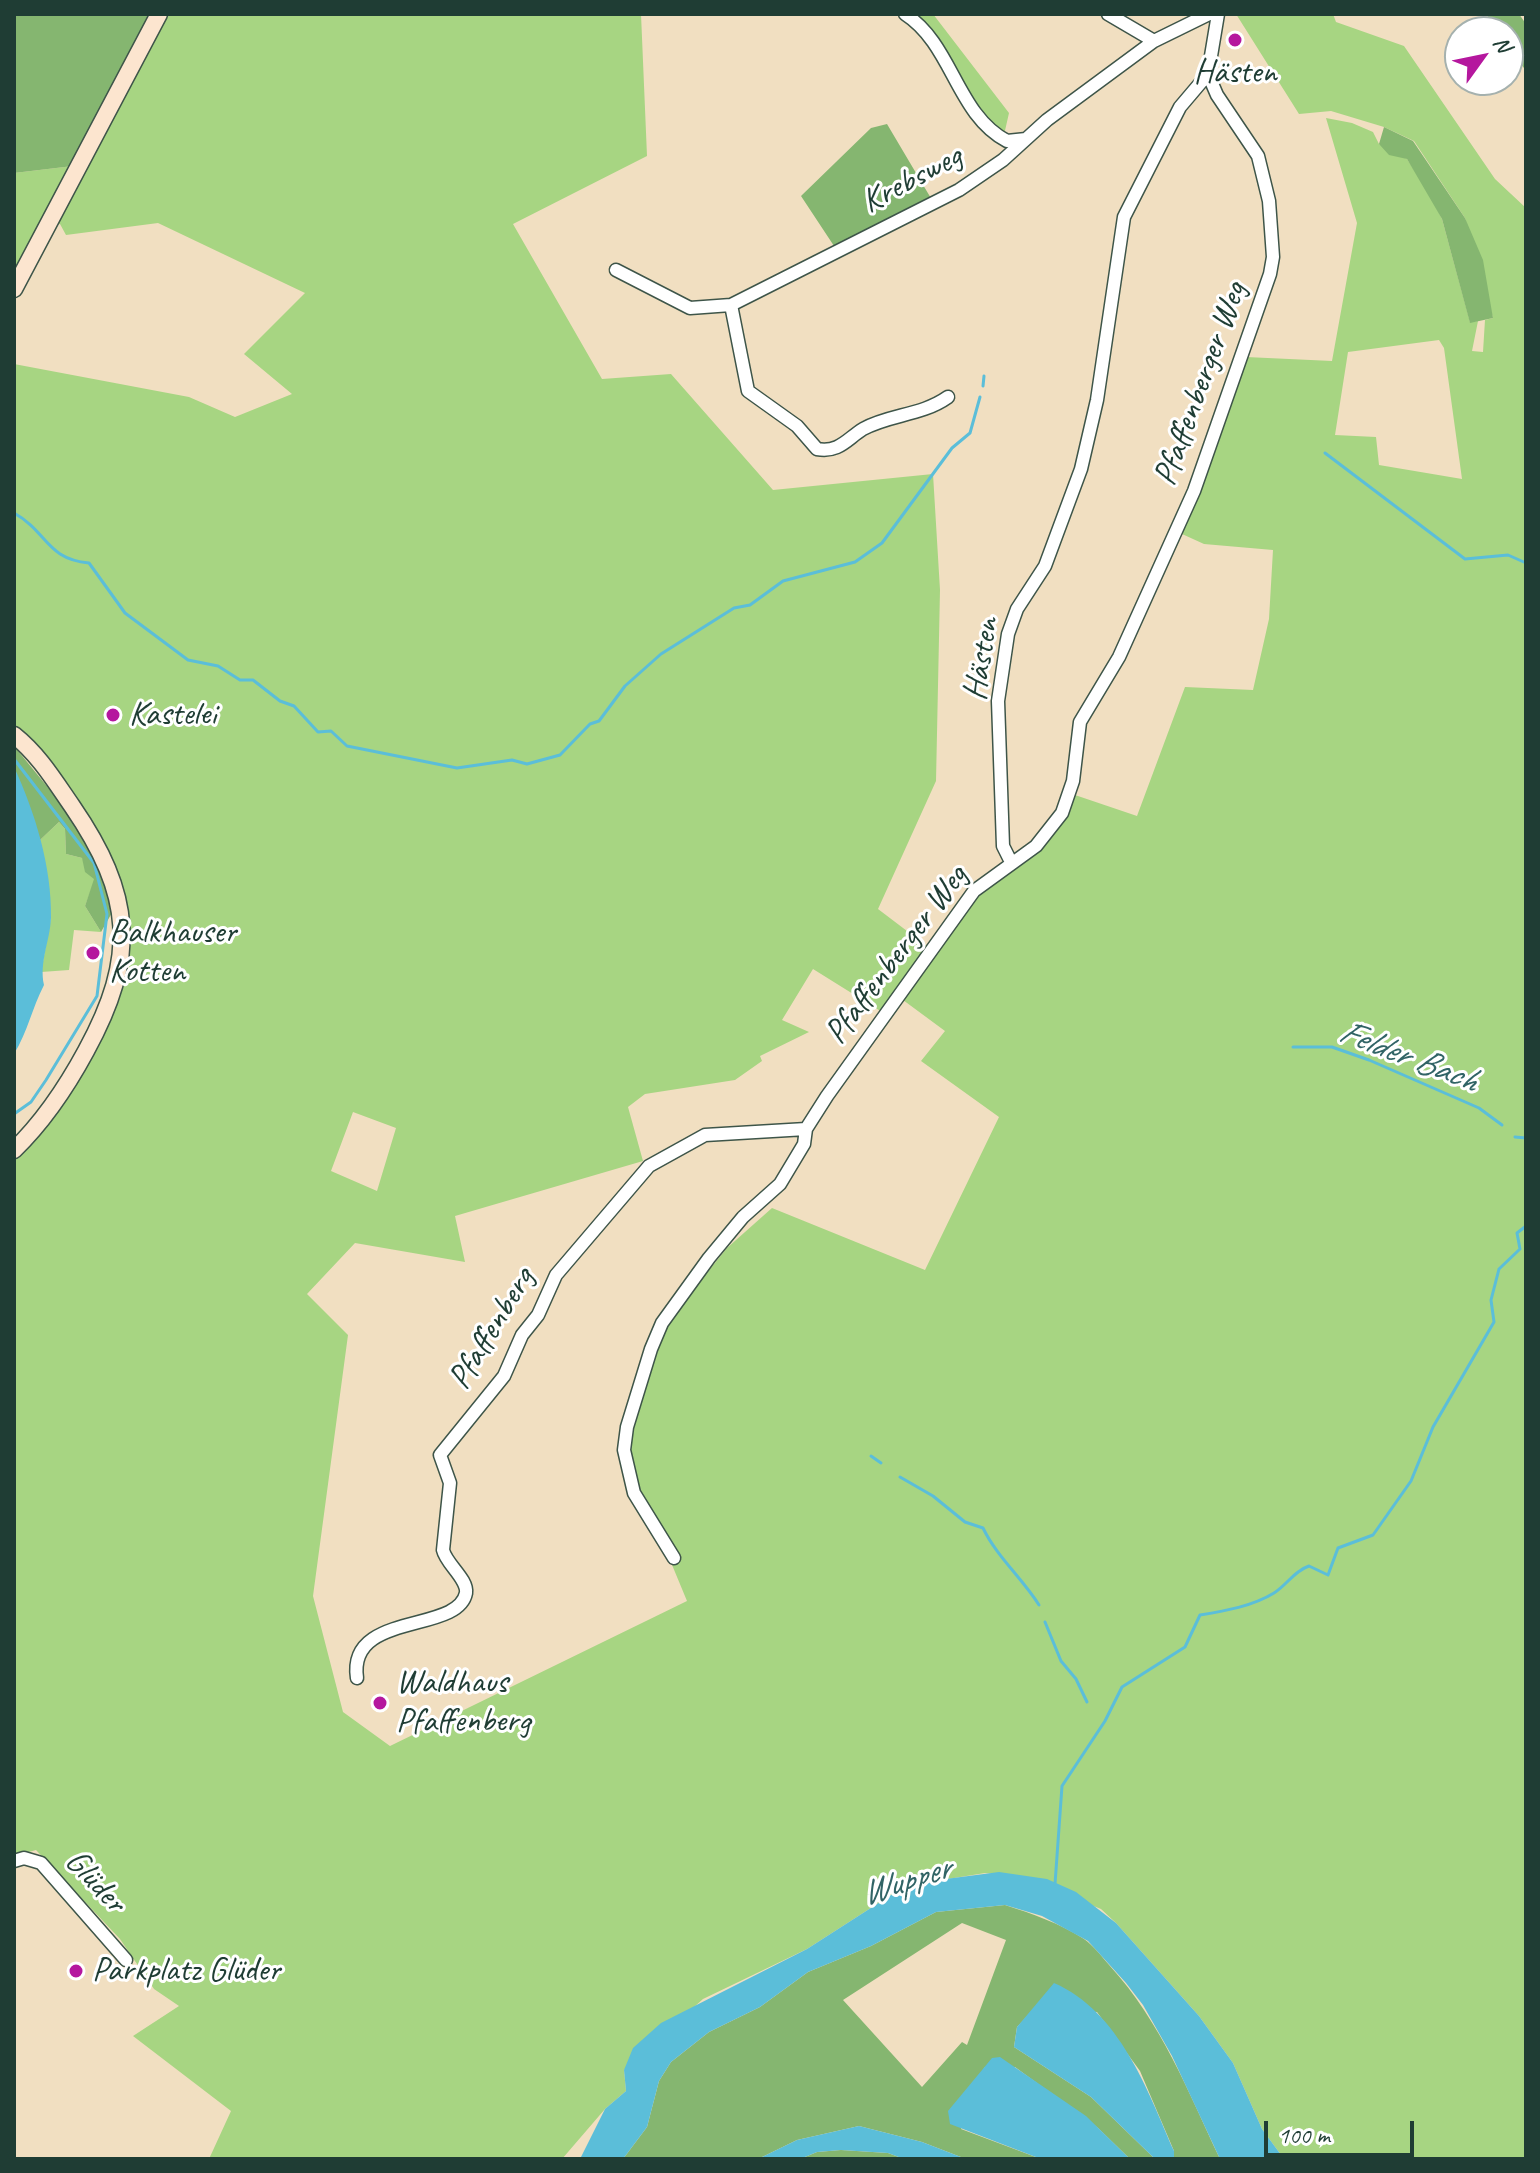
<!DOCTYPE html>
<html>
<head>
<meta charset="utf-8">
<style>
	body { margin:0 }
	#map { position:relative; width:1540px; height:2173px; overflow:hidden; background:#f1dfc1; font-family:Caveat,sans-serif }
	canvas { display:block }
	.frame { position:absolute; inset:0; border:16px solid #1f3d34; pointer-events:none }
	.north { position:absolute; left:1444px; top:16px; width:80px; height:80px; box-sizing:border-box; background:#fff; border:2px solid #a5b1ae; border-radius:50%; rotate:57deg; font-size:22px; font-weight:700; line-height:32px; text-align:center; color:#1f3d34 }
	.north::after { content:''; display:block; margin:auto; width:28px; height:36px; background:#b5179e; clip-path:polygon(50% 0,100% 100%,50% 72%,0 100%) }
	.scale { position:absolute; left:1264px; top:2121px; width:150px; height:36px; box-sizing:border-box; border:4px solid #1f3d34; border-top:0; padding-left:10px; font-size:24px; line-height:28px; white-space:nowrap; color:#1f3d34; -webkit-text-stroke:6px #fff; paint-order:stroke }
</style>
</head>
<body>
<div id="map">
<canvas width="1540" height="2173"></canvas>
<div class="frame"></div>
<div class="north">N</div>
<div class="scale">100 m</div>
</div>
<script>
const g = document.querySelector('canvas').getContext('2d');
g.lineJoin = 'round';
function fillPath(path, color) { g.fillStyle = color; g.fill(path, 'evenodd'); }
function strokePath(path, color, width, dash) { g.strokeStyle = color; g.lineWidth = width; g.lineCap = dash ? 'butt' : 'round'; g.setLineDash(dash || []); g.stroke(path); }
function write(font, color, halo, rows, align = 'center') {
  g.font = font + ' Caveat,sans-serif'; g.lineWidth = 6; g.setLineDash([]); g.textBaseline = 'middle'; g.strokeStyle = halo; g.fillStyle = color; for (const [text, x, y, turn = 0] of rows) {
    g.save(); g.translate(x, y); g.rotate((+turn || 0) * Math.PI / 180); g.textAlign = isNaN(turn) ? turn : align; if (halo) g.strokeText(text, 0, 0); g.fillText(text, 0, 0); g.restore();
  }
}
fillPath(new Path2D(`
	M 165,14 L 641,14 L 647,156 L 513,224 L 602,379 L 671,374 L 773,490 L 933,474 L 940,590 L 936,781 L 878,909 L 936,953 L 975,899 L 1052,836 L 1075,795 L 1137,816 L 1185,687 L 1253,690 L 1269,619 L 1273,550 L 1204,544 L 1182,534 L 1208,471 L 1246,357 L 1332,361 L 1357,223 L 1326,118 L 1352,123 L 1373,132 L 1379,144 L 1407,159 L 1430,194 L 1442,219 L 1470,322 L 1478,321 L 1472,351 L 1483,352 L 1485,320 L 1493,318 L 1465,218 L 1414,141 L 1384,127 L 1331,111 L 1299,114 L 1236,14 L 1333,14 L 1336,22 L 1404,46 L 1495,179 L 1526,208 L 1526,2159 L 1284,2159 L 1262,2129 L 1233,2063 L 1199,2016 L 1116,1923 L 1101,1909 L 1019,1876 L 985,1873 L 923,1883 L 891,1895 L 807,1949 L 703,1999 L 624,2070 L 626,2091 L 605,2109 L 562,2159 L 209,2159 L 231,2111 L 133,2036 L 179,2006 L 154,1989 L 120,1939 L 36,1850 L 14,1856 L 14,1159 L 50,1122 L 83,1073 L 129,975 L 129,922 L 109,857 L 14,730 L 14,364 L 189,397 L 235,417 L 292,394 L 244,354 L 305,293 L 158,223 L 66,235 L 60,224 L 52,225 ZM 1439,340 L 1444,348 L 1462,479 L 1379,465 L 1376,437 L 1335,435 L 1348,352 ZM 813,969 L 890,1017 L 903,1000 L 945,1031 L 921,1061 L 999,1117 L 925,1270 L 772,1208 L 727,1248 L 664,1326 L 627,1448 L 636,1488 L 654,1524 L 681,1556 L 670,1560 L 687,1601 L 390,1746 L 343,1712 L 313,1596 L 348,1335 L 307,1294 L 355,1243 L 465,1262 L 455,1216 L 643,1161 L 628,1107 L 645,1094 L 735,1080 L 762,1061 L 760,1056 L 809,1032 L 782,1020 ZM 353,1112 L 396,1128 L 377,1191 L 331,1171 Z
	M 911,14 L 933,14 L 1009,113 L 1004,135 C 986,120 972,101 959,81 C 943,56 937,31 911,14 Z
	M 73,166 L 14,278 L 14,173 Z
	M 59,822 L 65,829 L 66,854 L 82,858 L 95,879 L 85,906 L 101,932 L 74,930 L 69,970 L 41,972 L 51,918 L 40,840 Z`), '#a7d582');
fillPath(new Path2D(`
	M 14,14 L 151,14 L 73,166 L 14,173 Z
	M 1486,14 L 1519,14 L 1526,24 L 1526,71 L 1508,45 L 1508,32 L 1499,32 Z
	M 887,124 L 932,200 L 834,246 L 801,196 L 871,128 Z
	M 1384,127 L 1413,141 L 1465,218 L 1483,260 L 1493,318 L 1470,323 L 1442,219 L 1407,159 L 1389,155 L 1379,144 Z
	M 14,746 L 82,829 L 99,858 L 113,911 L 101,932 L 85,906 L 94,879 L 85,872 L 82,858 L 66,854 L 65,829 L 59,822 L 40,840 L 14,767 Z
	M 1005,1905 C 1033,1914 1059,1923 1084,1939 C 1094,1946 1102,1957 1110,1966 C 1161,2022 1188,2091 1220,2159 L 1174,2159 L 1174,2151 L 1140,2071 L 1097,2012 L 1033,2010 L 1017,2027 L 1014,2047 L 1091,2097 L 1155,2159 L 1130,2159 L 1098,2128 L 1015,2067 L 985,2067 L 977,2080 L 961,2129 L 1041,2159 L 966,2159 L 922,2142 L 859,2126 L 797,2140 L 758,2159 L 623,2159 L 647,2127 L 659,2081 L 671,2062 L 709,2032 L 760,2007 L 808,1972 L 871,1946 L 936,1912 ZM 962,1923 L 1006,1940 L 967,2045 L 962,2042 L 922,2087 L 843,2000 Z
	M 841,2150 L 888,2153 L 904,2159 L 800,2159 L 817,2152 Z`), '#85b670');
fillPath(new Path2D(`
	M 14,767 C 35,812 52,867 51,918 C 50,941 39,962 44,985 C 32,1008 28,1031 14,1054 Z
	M 999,1872 L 1047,1879 L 1076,1892 L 1116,1923 L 1199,2016 L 1233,2063 L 1262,2129 L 1284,2159 L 1220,2159 L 1172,2056 L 1143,2005 L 1126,1983 L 1088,1941 L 1042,1916 L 1005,1905 L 936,1912 L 871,1946 L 808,1972 L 760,2007 L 709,2032 L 671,2062 L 659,2081 L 647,2127 L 623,2159 L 580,2159 L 605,2109 L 626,2091 L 624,2070 L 633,2048 L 661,2023 L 807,1949 L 891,1895 L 938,1880 Z
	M 1054,1983 C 1120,2012 1147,2089 1174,2151 L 1174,2159 L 1155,2159 L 1091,2097 L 1014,2047 L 1017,2027 Z
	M 1000,2057 L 1086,2116 L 1130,2159 L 1041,2159 L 950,2124 L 948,2111 L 992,2058 Z
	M 859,2126 L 922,2142 L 966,2159 L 904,2159 L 888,2153 L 841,2150 L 817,2152 L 800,2159 L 758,2159 L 797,2140 Z`), '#5bbed9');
strokePath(new Path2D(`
	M 983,386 L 984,376
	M 1325,453 L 1465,559 L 1508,555 L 1526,563
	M 14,513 C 48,532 46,559 89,563 L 125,613 L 188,660 L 218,666 L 240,680 L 253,680 L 280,701 L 294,706 L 318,732 L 331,731 L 347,746 L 457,768 L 512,760 L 527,764 L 560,755 L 590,724 L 599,721 L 625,686 L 661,654 L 734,608 L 750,605 L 783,581 L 855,562 L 882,543 L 952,448 L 970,433 L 980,397
	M 14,759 L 94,863 L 107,914 L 97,996 L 46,1080 L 31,1102 L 14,1114
	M 1293,1047 L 1332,1047 L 1369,1060 L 1479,1108 L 1502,1125
	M 1515,1137 L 1526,1138
	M 871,1456 L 881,1463
	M 900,1477 L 933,1496 L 965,1522 L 983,1528 C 997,1557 1022,1578 1039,1605
	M 1045,1622 L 1061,1661 L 1076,1679 L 1087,1702
	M 1055,1884 L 1062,1786 L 1105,1721 L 1122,1687 L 1185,1647 L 1200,1615 C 1225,1611 1253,1606 1274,1593 C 1287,1585 1294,1571 1309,1566 L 1328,1575 L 1338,1548 L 1373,1535 L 1411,1481 L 1433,1427 L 1494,1322 L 1491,1300 L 1499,1269 L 1520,1249 L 1517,1233 L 1526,1226`), '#5bbed9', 3);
const street = new Path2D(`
	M 905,14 C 953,45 956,114 1007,141 L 1026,139
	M 1108,14 L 1154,41
	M 616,270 L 690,308 L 731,305 L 959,190 L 1003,160 L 1047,120 L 1154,41 L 1209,14
	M 731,305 L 748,391 L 797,426 L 817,449 C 839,453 847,439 863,429 C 890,414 921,416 948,397
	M 1011,862 L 1003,846 L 998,701 L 1008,634 L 1017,609 L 1045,566 L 1081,469 L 1097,400 L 1124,217 L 1180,107 L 1208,74
	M 674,1558 L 634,1493 L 624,1450 L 627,1427 L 651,1349 L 662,1323 L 709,1258 L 743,1217 L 780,1184 L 804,1144 L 806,1129 L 827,1096 L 974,891 L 1036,846 L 1062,813 L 1073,781 L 1080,722 L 1119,657 L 1194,491 L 1270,274 L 1273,257 L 1269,201 L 1258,156 L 1217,95 L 1208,74 L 1218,14
	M 357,1678 C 347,1611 458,1634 466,1593 C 468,1579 446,1564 443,1550 L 450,1483 L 440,1455 L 504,1376 L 522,1335 L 538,1315 L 556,1275 L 649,1166 L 705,1135 L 806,1129
	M 14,1861 L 24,1858 L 41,1863 L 126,1960`);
const secondary = new Path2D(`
	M 14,289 L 159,14
	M 14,735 C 39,755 54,780 72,806 C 133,895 138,956 86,1051 C 66,1088 44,1121 14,1150`);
strokePath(street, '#3e5549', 15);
strokePath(secondary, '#3e5549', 19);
strokePath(street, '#fff', 12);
strokePath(secondary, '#fce5cf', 16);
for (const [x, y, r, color] of [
	[1235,40,8,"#b5179e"],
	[113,715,8,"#b5179e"],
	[93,953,8,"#b5179e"],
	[380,1703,8,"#b5179e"],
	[76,1971,8,"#b5179e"]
]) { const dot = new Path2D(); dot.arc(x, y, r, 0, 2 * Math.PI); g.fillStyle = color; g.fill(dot); strokePath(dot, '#fff', 3); }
write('34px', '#1f3d34', '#fff', [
	["Hästen",1235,73,"center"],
	["Kastelei",129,715],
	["Balkhauser",109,933],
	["Kotten",109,972],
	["Waldhaus",396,1683],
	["Pfaffenberg",396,1722],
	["Parkplatz Glüder",92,1971]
], 'left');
write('34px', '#1f3d34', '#fff', [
	["Krebsweg",912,180,-28],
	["Pfaffenberger Weg",1201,384,-70],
	["Hästen",982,659,-81],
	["Pfaffenberger Weg",897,955,-53],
	["Pfaffenberg",492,1329,-59],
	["Glüder",95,1882,47]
]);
write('italic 36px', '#316466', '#fff', [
	["Felder Bach",1408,1057,21],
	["Wupper",906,1882,-18]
]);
</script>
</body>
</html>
